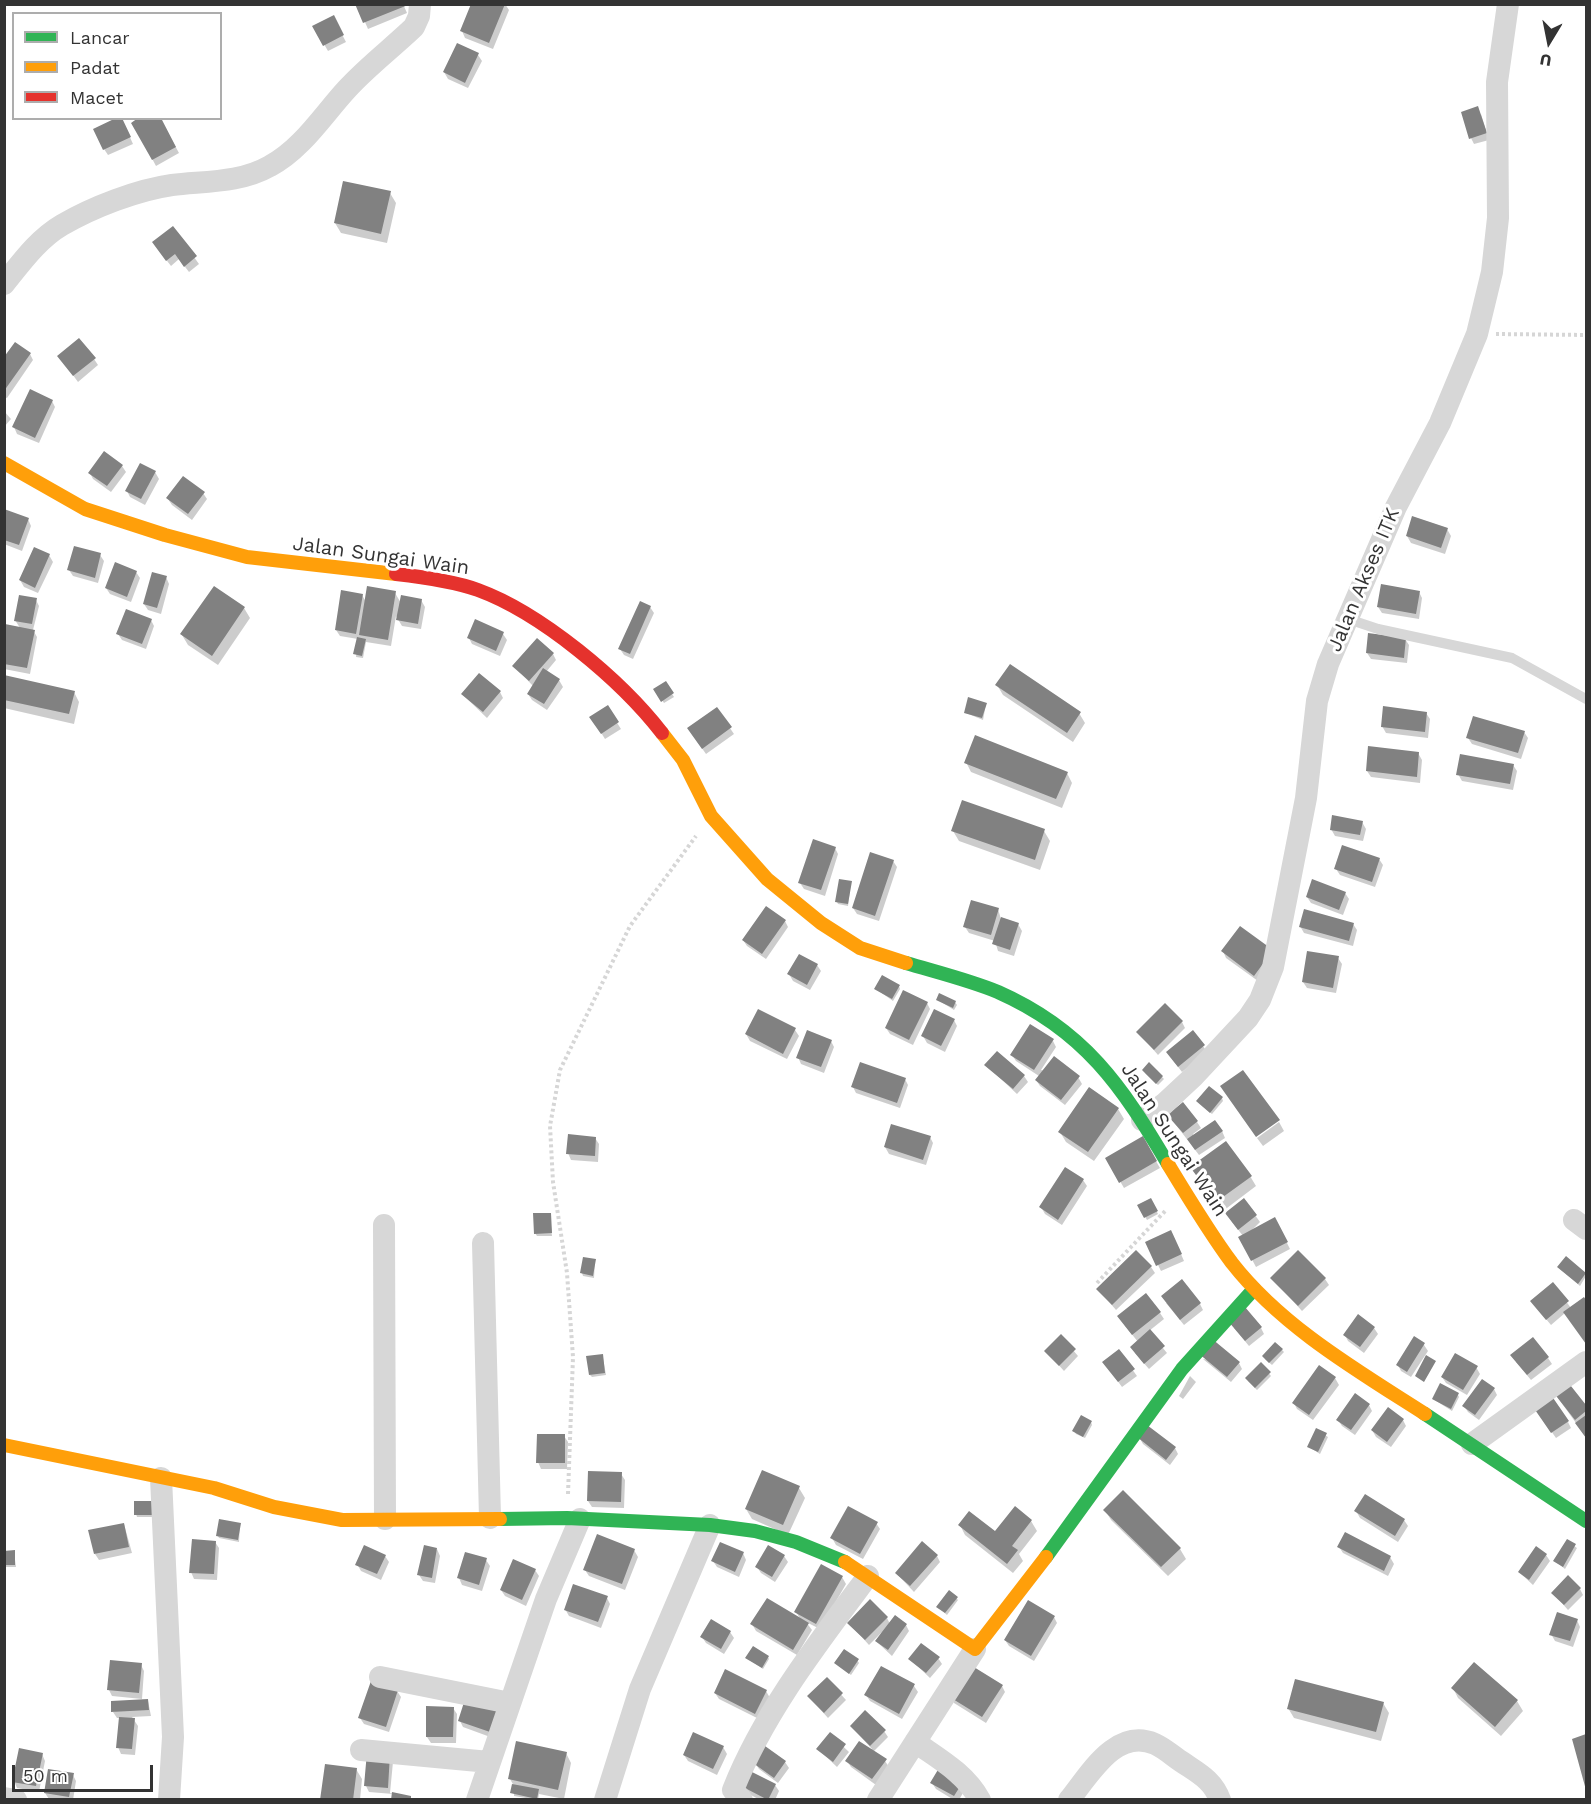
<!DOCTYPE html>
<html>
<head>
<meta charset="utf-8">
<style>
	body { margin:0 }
	#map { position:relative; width:1591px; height:1804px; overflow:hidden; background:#fff; font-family:"Work Sans",sans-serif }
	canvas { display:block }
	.frame { position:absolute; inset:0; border:6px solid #333; pointer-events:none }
	.legend { position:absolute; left:12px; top:12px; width:210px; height:108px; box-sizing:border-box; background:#fff; border:2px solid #adadad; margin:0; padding:8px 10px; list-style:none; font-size:18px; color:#333 }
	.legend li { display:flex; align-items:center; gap:12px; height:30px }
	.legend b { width:30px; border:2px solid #adadad }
	.north { position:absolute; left:1519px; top:12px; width:60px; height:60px; -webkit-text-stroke:4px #fff; paint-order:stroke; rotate:190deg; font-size:16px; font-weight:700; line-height:24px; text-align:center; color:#333 }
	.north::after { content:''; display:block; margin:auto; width:21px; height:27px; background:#333; clip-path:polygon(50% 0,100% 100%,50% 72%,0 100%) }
	.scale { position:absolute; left:12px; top:1765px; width:141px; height:27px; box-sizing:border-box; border:3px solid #333; border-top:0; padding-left:8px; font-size:18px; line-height:21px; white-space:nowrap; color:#333; -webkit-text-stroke:4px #fff; paint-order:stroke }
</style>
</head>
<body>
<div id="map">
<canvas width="1591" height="1804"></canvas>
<div class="frame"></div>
<ul class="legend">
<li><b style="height:8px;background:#30b455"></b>Lancar</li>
<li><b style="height:8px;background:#ff9f0a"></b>Padat</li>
<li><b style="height:8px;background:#e5322d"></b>Macet</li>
</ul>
<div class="north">U</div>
<div class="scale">50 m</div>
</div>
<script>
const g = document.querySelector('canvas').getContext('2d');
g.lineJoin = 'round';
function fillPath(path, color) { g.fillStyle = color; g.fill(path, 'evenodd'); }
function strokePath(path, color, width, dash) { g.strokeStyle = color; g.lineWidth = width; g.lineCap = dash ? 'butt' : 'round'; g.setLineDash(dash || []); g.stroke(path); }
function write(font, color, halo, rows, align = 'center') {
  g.font = font + ' "Work Sans",sans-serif'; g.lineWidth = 6; g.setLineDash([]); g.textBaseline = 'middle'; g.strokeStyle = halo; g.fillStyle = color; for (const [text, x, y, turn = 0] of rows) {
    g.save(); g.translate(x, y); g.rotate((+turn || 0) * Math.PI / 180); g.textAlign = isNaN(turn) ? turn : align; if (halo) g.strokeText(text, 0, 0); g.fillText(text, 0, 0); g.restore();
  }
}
fillPath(new Path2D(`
	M 357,4 L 403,4 L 407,13 L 368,29 Z
	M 472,4 L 505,4 L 509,10 L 493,49 L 465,38 L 462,31 Z
	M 333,17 L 346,42 L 328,51 L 314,27 Z
	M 478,55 L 482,61 L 468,88 L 448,79 L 444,72 Z
	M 1481,114 L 1489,140 L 1474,144 L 1471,138 Z
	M 160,118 L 179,153 L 156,166 L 133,123 Z
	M 124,124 L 133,144 L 108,155 L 104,149 Z
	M 390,193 L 396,203 L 387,243 L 341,233 L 335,223 Z
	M 173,228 L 199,264 L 189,272 L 179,259 L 171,266 L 157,248 Z
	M 30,354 L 33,360 L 7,398 L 4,397 L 4,360 Z
	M 59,356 L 94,359 L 98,365 L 78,382 Z
	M 52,401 L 55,407 L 39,443 L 17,434 L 14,427 Z
	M 4,411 L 11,419 L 4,427 Z
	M 122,466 L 126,472 L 111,492 L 93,479 L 90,473 Z
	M 155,472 L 159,479 L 145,505 L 130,497 L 127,491 Z
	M 203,493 L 207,499 L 192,520 L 172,505 L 168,499 Z
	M 4,511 L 28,519 L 31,526 L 22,551 L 4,544 Z
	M 1447,529 L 1451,536 L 1445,554 L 1411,543 L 1407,536 Z
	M 49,555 L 53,562 L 38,593 L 24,587 L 20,580 Z
	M 100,555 L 104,561 L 98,583 L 73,576 L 69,570 Z
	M 136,572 L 140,578 L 131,602 L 110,594 L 106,588 Z
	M 166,577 L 169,584 L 161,614 L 148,610 L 144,604 Z
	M 1419,592 L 1422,598 L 1419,619 L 1382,613 L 1378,607 Z
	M 395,593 L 401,603 L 421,600 L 425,607 L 421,629 L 402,626 L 396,616 L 391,646 L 366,642 L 363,658 L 356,657 L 358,639 L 340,636 L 336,630 L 362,595 L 366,602 Z
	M 36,600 L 39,606 L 33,630 L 37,637 L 30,674 L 4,669 L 6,626 L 20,628 L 15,620 Z
	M 650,607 L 654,613 L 633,659 L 624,655 L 620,649 Z
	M 244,608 L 250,618 L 218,665 L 188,645 L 182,635 Z
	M 151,620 L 154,626 L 146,649 L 122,640 L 118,634 Z
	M 503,634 L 507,640 L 500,656 L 472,644 L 469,638 Z
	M 1405,639 L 1409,645 L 1407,663 L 1371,659 L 1367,653 Z
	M 553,654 L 556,660 L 546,672 L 559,680 L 563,687 L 547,710 L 532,700 L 528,694 L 533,686 L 514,666 Z
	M 4,676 L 74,692 L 79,702 L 74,724 L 4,708 Z
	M 665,683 L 674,697 L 664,703 L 655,690 Z
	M 997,685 L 1079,713 L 1085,723 L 1073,742 L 1003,695 Z
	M 500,692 L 503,698 L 487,718 L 462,694 Z
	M 986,704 L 983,720 L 966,713 Z
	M 607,707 L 621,729 L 605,739 L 595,723 Z
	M 717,709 L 734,734 L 706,754 L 692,734 Z
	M 1426,713 L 1430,719 L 1428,738 L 1386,733 L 1382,726 Z
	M 1524,732 L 1528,738 L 1521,759 L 1472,744 L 1468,738 Z
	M 1418,753 L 1422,760 L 1420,783 L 1371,777 L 1367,771 Z
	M 966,762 L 1067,773 L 1072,783 L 1062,808 L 971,772 Z
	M 1513,765 L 1517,771 L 1513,790 L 1462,781 L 1458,774 Z
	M 1362,822 L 1366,829 L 1363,841 L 1335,836 L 1331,829 Z
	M 953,831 L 1044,831 L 1050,841 L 1040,870 L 959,841 Z
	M 835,848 L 838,854 L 825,896 L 804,889 L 800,883 Z
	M 1379,859 L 1383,865 L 1375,887 L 1340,875 L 1336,869 Z
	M 893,861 L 897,867 L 879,921 L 857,914 L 853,908 Z
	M 851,882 L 848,906 L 838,904 L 837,902 Z
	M 1345,893 L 1349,899 L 1343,915 L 1311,903 L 1307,897 Z
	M 998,909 L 1001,919 L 1018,924 L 1022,931 L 1014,956 L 998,951 L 995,941 L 969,933 L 965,927 Z
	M 785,921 L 788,927 L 766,959 L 747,946 L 743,940 Z
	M 1353,924 L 1357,930 L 1353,946 L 1304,933 L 1300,926 Z
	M 1223,951 L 1272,951 L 1258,981 L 1226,958 Z
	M 1338,958 L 1342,964 L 1336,993 L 1307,988 L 1303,982 Z
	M 817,965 L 821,971 L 810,990 L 793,981 L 789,974 Z
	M 899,986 L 900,989 L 893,1001 L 876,989 Z
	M 938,1000 L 955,1002 L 957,1005 L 954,1010 Z
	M 927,1003 L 930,1009 L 913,1045 L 890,1034 L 886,1028 Z
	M 758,1011 L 795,1030 L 799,1036 L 787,1059 L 750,1041 L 746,1034 Z
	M 954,1020 L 957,1026 L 945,1052 L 927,1043 L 923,1036 Z
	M 1182,1022 L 1185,1028 L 1158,1055 L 1138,1032 Z
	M 831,1041 L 834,1047 L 824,1073 L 801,1064 L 798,1057 Z
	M 1053,1041 L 1056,1047 L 1041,1070 L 1078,1077 L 1082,1084 L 1065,1105 L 1040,1086 L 1036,1080 L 1039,1076 L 1016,1061 L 1012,1055 Z
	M 1203,1046 L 1207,1052 L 1182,1072 L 1172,1059 Z
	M 986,1065 L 1024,1076 L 1028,1082 L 1017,1094 Z
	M 1145,1073 L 1162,1077 L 1164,1079 L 1158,1085 Z
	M 905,1079 L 908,1085 L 900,1108 L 856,1093 L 853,1087 Z
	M 1222,1098 L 1223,1101 L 1212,1114 L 1197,1101 Z
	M 1118,1109 L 1124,1119 L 1094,1161 L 1066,1142 L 1060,1132 Z
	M 1173,1121 L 1197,1122 L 1201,1128 L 1193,1134 L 1194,1136 L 1222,1131 L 1225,1138 L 1199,1155 Z
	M 1279,1122 L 1284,1131 L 1263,1146 L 1257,1138 Z
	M 930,1137 L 933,1143 L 926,1165 L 889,1154 L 885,1147 Z
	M 595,1138 L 599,1144 L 598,1162 L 571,1160 L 568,1153 Z
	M 1143,1139 L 1160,1168 L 1124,1188 L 1107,1159 Z
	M 1250,1176 L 1256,1186 L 1223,1211 L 1198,1177 Z
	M 1083,1180 L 1087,1186 L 1062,1225 L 1045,1214 L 1041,1207 Z
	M 1151,1200 L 1158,1214 L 1147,1220 L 1139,1205 Z
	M 1244,1200 L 1260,1222 L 1248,1234 L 1275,1219 L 1290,1249 L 1256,1267 L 1240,1237 L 1243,1236 L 1230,1219 Z
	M 550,1215 L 552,1236 L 537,1236 L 535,1233 Z
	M 1174,1238 L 1184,1261 L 1161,1271 L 1158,1265 Z
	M 1566,1258 L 1586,1276 L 1580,1286 L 1560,1269 Z
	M 595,1261 L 594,1278 L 583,1276 L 582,1273 Z
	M 1151,1267 L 1155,1273 L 1116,1310 L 1098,1289 Z
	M 1272,1278 L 1325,1279 L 1329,1285 L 1302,1311 Z
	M 1553,1284 L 1571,1308 L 1584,1299 L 1586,1302 L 1586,1343 L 1565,1313 L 1551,1325 L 1536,1307 Z
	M 1166,1303 L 1200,1304 L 1203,1310 L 1184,1325 Z
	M 1160,1313 L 1164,1319 L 1149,1331 L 1167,1353 L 1149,1369 L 1135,1353 L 1138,1342 L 1123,1323 Z
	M 1234,1328 L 1261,1328 L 1264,1334 L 1249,1346 Z
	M 1374,1328 L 1378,1334 L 1364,1353 L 1348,1341 L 1345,1335 Z
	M 1061,1336 L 1078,1356 L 1064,1371 L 1046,1351 Z
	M 1414,1338 L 1424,1345 L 1428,1351 L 1411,1377 L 1401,1371 L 1398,1365 Z
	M 1276,1344 L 1284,1352 L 1272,1365 L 1265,1359 Z
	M 1119,1351 L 1137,1376 L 1122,1387 L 1108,1368 Z
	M 603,1358 L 606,1375 L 592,1377 L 590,1375 Z
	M 1548,1358 L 1552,1364 L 1531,1380 L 1516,1362 Z
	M 1203,1359 L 1239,1363 L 1242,1369 L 1231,1382 Z
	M 1261,1364 L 1271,1376 L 1257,1390 L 1248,1381 Z
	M 1319,1367 L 1335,1378 L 1339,1385 L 1313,1420 L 1297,1409 L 1294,1403 Z
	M 1476,1367 L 1480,1374 L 1467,1395 L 1446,1383 L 1442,1377 Z
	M 1190,1376 L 1196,1382 L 1183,1399 L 1179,1396 Z
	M 1566,1383 L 1586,1408 L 1586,1437 L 1558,1398 Z
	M 1494,1389 L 1497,1395 L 1479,1420 L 1468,1412 L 1464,1406 Z
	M 1458,1395 L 1459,1397 L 1452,1411 L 1433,1399 Z
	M 1369,1405 L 1372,1411 L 1355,1435 L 1342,1426 L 1338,1420 Z
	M 1537,1411 L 1568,1422 L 1571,1428 L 1556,1438 Z
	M 1403,1420 L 1406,1426 L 1391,1447 L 1376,1437 L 1372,1430 Z
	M 1091,1422 L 1092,1425 L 1085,1438 L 1076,1434 L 1074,1431 Z
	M 1317,1430 L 1328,1437 L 1320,1454 L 1309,1447 Z
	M 564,1436 L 568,1442 L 567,1469 L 541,1469 L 538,1462 Z
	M 1139,1437 L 1175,1448 L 1178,1454 L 1170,1465 L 1143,1444 Z
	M 621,1474 L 625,1480 L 624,1508 L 592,1507 L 588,1501 Z
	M 799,1488 L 805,1498 L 788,1535 L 752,1519 L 746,1509 Z
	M 1123,1492 L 1180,1549 L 1186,1559 L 1168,1576 L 1111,1520 L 1105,1510 Z
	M 153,1503 L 154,1517 L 137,1517 L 136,1514 Z
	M 1015,1508 L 1031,1521 L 1037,1531 L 1019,1554 L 1023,1561 L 1013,1573 L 965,1535 L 960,1525 L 995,1534 Z
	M 1356,1511 L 1404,1520 L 1408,1526 L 1398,1542 L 1360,1518 Z
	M 876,1523 L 880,1529 L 863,1559 L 836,1545 L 832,1538 Z
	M 124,1524 L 132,1553 L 99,1560 L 95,1554 Z
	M 240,1525 L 239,1542 L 219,1538 L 218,1536 Z
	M 1567,1541 L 1577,1548 L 1565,1569 L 1555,1561 Z
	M 215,1542 L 219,1548 L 217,1580 L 194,1579 L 191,1572 Z
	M 1339,1547 L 1390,1557 L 1394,1564 L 1388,1576 L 1343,1553 Z
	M 437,1549 L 440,1556 L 435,1583 L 423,1581 L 419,1575 Z
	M 634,1550 L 638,1557 L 625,1590 L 589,1576 L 585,1570 Z
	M 4,1552 L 14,1552 L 16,1567 L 4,1567 Z
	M 743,1553 L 746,1560 L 739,1577 L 717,1567 L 713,1561 Z
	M 1546,1555 L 1550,1561 L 1533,1585 L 1519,1572 Z
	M 385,1556 L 389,1562 L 381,1580 L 361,1571 L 357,1564 Z
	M 784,1556 L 788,1562 L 775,1582 L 761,1573 L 757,1567 Z
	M 937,1556 L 940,1562 L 914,1592 L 896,1573 Z
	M 486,1560 L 490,1566 L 482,1591 L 462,1585 L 459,1578 Z
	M 535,1570 L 539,1576 L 526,1606 L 505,1596 L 501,1590 Z
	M 842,1577 L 846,1584 L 820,1629 L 806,1622 L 812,1630 L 797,1655 L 756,1631 L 752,1624 L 801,1620 L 796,1612 Z
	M 1580,1589 L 1583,1595 L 1568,1610 L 1553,1593 Z
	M 607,1598 L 610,1604 L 601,1628 L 569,1616 L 565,1609 Z
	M 956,1598 L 958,1600 L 947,1615 L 940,1609 Z
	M 1054,1617 L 1057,1623 L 1034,1661 L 1009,1646 L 1005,1640 Z
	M 887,1618 L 890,1624 L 906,1625 L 909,1631 L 892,1656 L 877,1642 L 882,1632 L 869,1645 L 849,1623 Z
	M 1577,1620 L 1580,1627 L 1573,1647 L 1555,1641 L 1551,1634 Z
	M 730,1632 L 734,1638 L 724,1654 L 706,1643 L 702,1637 Z
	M 768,1657 L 769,1659 L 763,1669 L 747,1658 Z
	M 938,1658 L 942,1664 L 930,1678 L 910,1659 Z
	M 857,1660 L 859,1663 L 851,1675 L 836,1663 Z
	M 1474,1664 L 1517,1701 L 1523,1711 L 1501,1736 L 1458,1698 L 1453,1688 Z
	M 141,1665 L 144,1671 L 142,1699 L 112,1696 L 109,1690 Z
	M 827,1679 L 846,1700 L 828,1718 L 809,1697 Z
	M 914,1686 L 918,1692 L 902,1719 L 870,1701 L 866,1695 Z
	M 1002,1686 L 1005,1692 L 986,1723 L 954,1703 L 950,1696 Z
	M 397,1691 L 401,1697 L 389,1732 L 364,1724 L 360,1718 Z
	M 766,1691 L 770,1698 L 759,1719 L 719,1699 L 715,1693 Z
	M 148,1701 L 151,1716 L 132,1717 L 138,1726 L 135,1755 L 121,1754 L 118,1747 L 120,1718 L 117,1718 L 113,1712 Z
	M 1383,1703 L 1389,1713 L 1381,1741 L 1294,1718 L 1288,1708 Z
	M 453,1708 L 457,1714 L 456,1743 L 431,1743 L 427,1737 Z
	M 498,1708 L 493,1738 L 463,1727 L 460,1721 Z
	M 852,1727 L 884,1731 L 888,1737 L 873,1752 L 885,1761 L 889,1767 L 876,1785 L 851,1767 L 847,1761 L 872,1749 Z
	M 830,1734 L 849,1752 L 837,1767 L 818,1749 Z
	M 1586,1736 L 1586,1787 L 1574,1740 Z
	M 723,1747 L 727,1754 L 717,1775 L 688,1761 L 684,1755 Z
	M 566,1753 L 571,1763 L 564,1799 L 539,1794 L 538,1800 L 514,1796 L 514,1786 L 510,1779 Z
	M 42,1754 L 45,1761 L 39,1792 L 17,1788 L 14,1781 Z
	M 368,1754 L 393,1762 L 390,1793 L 410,1797 L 412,1800 L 392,1800 L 393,1794 L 369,1792 L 366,1786 Z
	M 785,1762 L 789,1768 L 778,1783 L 759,1769 L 755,1763 Z
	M 356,1769 L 362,1779 L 360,1800 L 322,1800 Z
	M 73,1775 L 76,1781 L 73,1800 L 49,1799 L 45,1793 Z
	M 932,1783 L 968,1784 L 959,1800 L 954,1800 L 936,1789 Z
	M 775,1785 L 779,1791 L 775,1800 L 760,1800 L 749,1794 L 745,1787 Z`), '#0003');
fillPath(new Path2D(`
	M 355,4 L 408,4 L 408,5 L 363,23 Z
	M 471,4 L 505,4 L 489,43 L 460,31 Z
	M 334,15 L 344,35 L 323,46 L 312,26 Z
	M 457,43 L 479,53 L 465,83 L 443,72 Z
	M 1478,106 L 1487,133 L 1469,139 L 1461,112 Z
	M 116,118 L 122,118 L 131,137 L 103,150 L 93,129 Z
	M 138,118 L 161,118 L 176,147 L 152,160 L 131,123 Z
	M 343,181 L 391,191 L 381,234 L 334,223 Z
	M 173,226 L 197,256 L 184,267 L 175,254 L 166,261 L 152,242 Z
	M 79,338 L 96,358 L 73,376 L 57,356 Z
	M 15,342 L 31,353 L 4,391 L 4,357 Z
	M 30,389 L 53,400 L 35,438 L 12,427 Z
	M 104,451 L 123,465 L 107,486 L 88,473 Z
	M 140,463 L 156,471 L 141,499 L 125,491 Z
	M 183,476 L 205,492 L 188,514 L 166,498 Z
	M 4,509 L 29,518 L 19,545 L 4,540 Z
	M 1412,516 L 1448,528 L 1441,548 L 1406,536 Z
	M 74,546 L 101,553 L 95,578 L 67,570 Z
	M 34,547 L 50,554 L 35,588 L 19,580 Z
	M 115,562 L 137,571 L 127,597 L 105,588 Z
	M 152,572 L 167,576 L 157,608 L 143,604 Z
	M 1381,584 L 1420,591 L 1416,614 L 1377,607 Z
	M 214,586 L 245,607 L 212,656 L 180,634 Z
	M 367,586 L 396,591 L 388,640 L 359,635 Z
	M 341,590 L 363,594 L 356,634 L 335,630 Z
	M 19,595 L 37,598 L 32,624 L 14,621 Z
	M 401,595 L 422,599 L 418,624 L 396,620 Z
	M 640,601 L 651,606 L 630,654 L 618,649 Z
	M 126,609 L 152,619 L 142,644 L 116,634 Z
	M 475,619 L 504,632 L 496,651 L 467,638 Z
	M 5,624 L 35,630 L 27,668 L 4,664 Z
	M 1368,633 L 1406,638 L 1404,658 L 1366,653 Z
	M 357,637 L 366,639 L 362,656 L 353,654 Z
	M 537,638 L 554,653 L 529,681 L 512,666 Z
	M 1010,664 L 1081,712 L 1067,733 L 995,685 Z
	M 543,668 L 560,679 L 544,704 L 527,694 Z
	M 479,673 L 501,691 L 483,712 L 461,694 Z
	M 4,675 L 75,691 L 69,714 L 4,700 Z
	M 666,681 L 674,693 L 661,702 L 653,689 Z
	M 968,697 L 987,703 L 982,718 L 964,713 Z
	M 608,705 L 619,722 L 601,734 L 589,717 Z
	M 1383,706 L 1427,712 L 1425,732 L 1381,727 Z
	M 717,707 L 732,727 L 702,749 L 687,728 Z
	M 1473,716 L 1525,731 L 1518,753 L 1466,738 Z
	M 975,735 L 1068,772 L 1056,799 L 964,763 Z
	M 1368,746 L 1419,752 L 1417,777 L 1366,771 Z
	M 1460,754 L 1514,764 L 1510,784 L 1456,775 Z
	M 962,800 L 1045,829 L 1035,860 L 951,831 Z
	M 1332,815 L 1363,821 L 1360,835 L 1330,830 Z
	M 813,839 L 836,847 L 821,890 L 798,883 Z
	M 1342,845 L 1380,858 L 1372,882 L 1334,869 Z
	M 870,852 L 894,860 L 875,916 L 852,908 Z
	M 839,879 L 852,881 L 848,904 L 835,902 Z
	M 1312,879 L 1346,892 L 1339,910 L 1306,897 Z
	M 971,900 L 999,908 L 991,935 L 963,927 Z
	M 766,906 L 786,920 L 762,954 L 742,940 Z
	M 1304,909 L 1354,923 L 1349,941 L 1299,927 Z
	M 1001,917 L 1019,923 L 1010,950 L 992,944 Z
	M 1240,926 L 1273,950 L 1254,976 L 1221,951 Z
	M 1307,951 L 1339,956 L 1333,988 L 1302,982 Z
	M 799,954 L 818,964 L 807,985 L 787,974 Z
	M 882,975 L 900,985 L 892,999 L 874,989 Z
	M 903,990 L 928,1002 L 909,1040 L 885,1028 Z
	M 939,993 L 956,1001 L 953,1008 L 936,1000 Z
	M 1165,1003 L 1183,1021 L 1154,1050 L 1136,1032 Z
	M 758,1009 L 796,1028 L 783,1054 L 745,1034 Z
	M 934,1009 L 955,1019 L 941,1046 L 921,1036 Z
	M 1030,1024 L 1054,1039 L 1034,1070 L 1010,1055 Z
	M 807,1030 L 832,1040 L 821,1067 L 796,1058 Z
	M 1193,1030 L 1205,1045 L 1178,1067 L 1166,1052 Z
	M 997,1051 L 1025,1075 L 1013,1089 L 984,1065 Z
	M 1054,1056 L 1080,1076 L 1061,1100 L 1035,1080 Z
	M 860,1062 L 906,1078 L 897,1103 L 851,1087 Z
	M 1149,1062 L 1163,1076 L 1156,1084 L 1142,1070 Z
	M 1243,1070 L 1280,1120 L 1256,1137 L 1220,1086 Z
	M 1209,1086 L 1223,1097 L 1210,1113 L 1196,1101 Z
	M 1089,1087 L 1119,1108 L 1088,1152 L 1058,1132 Z
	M 1183,1102 L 1198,1121 L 1183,1133 L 1167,1115 Z
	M 1215,1120 L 1223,1131 L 1195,1150 L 1187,1139 Z
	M 891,1124 L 931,1136 L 923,1160 L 884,1147 Z
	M 568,1134 L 596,1137 L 595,1156 L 566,1154 Z
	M 1143,1136 L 1157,1161 L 1119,1183 L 1105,1158 Z
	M 1226,1141 L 1252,1176 L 1216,1202 L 1190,1167 Z
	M 1065,1167 L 1084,1179 L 1058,1220 L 1039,1207 Z
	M 1151,1198 L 1158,1211 L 1144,1218 L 1137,1205 Z
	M 1244,1198 L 1257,1215 L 1238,1230 L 1225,1213 Z
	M 533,1213 L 551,1213 L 552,1233 L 534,1234 Z
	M 1275,1217 L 1288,1242 L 1251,1261 L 1238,1237 Z
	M 1171,1230 L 1182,1254 L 1156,1266 L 1145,1242 Z
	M 1136,1250 L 1152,1266 L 1112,1305 L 1096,1289 Z
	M 1298,1250 L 1326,1278 L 1298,1306 L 1270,1278 Z
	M 1566,1256 L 1586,1273 L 1578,1284 L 1557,1267 Z
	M 583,1257 L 596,1259 L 593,1276 L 580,1273 Z
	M 1182,1279 L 1201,1303 L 1180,1320 L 1161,1296 Z
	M 1553,1282 L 1569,1301 L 1546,1320 L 1530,1301 Z
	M 1146,1293 L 1161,1312 L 1132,1335 L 1117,1316 Z
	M 1584,1297 L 1586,1300 L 1586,1344 L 1563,1312 Z
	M 1245,1307 L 1262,1327 L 1245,1341 L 1228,1321 Z
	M 1358,1314 L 1375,1327 L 1360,1347 L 1343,1335 Z
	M 1150,1329 L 1165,1346 L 1144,1364 L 1130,1347 Z
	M 1061,1334 L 1076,1349 L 1059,1366 L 1044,1351 Z
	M 1414,1336 L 1425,1343 L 1407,1372 L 1396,1365 Z
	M 1533,1337 L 1549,1357 L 1527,1375 L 1510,1355 Z
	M 1211,1338 L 1240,1362 L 1227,1377 L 1198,1353 Z
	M 1275,1342 L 1283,1349 L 1269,1363 L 1262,1356 Z
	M 1119,1349 L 1135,1369 L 1118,1382 L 1102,1362 Z
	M 1455,1353 L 1478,1366 L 1463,1390 L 1441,1377 Z
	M 603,1354 L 605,1373 L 589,1375 L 586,1356 Z
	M 1426,1355 L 1436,1361 L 1424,1382 L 1415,1376 Z
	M 1261,1362 L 1271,1372 L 1255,1388 L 1245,1378 Z
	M 1319,1365 L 1336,1377 L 1309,1415 L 1292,1403 Z
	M 1482,1379 L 1495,1388 L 1475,1415 L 1462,1406 Z
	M 1567,1381 L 1586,1405 L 1586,1411 L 1575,1420 L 1553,1392 Z
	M 1440,1383 L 1459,1393 L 1451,1409 L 1432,1399 Z
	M 1549,1392 L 1569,1421 L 1551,1433 L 1531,1404 Z
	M 1355,1393 L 1370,1404 L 1351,1430 L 1336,1420 Z
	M 1388,1407 L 1404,1419 L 1387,1442 L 1371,1430 Z
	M 1081,1415 L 1092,1421 L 1083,1437 L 1072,1431 Z
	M 1586,1415 L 1586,1438 L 1575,1423 Z
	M 1147,1425 L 1176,1447 L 1166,1460 L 1137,1437 Z
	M 1316,1428 L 1327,1433 L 1318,1452 L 1307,1447 Z
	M 537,1434 L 565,1434 L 565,1463 L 536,1463 Z
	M 762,1470 L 800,1486 L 783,1525 L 745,1509 Z
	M 588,1471 L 622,1472 L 621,1502 L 587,1501 Z
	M 1123,1490 L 1181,1548 L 1161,1567 L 1103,1510 Z
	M 1365,1494 L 1405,1519 L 1395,1536 L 1354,1511 Z
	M 134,1501 L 154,1501 L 154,1515 L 134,1515 Z
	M 848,1506 L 878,1522 L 860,1554 L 830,1538 Z
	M 1015,1506 L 1032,1520 L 1012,1546 L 1018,1550 L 1007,1564 L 958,1525 L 969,1511 L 995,1531 Z
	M 219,1519 L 241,1523 L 238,1540 L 216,1536 Z
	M 124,1523 L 129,1547 L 94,1554 L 88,1530 Z
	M 1345,1532 L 1391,1556 L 1384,1571 L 1337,1547 Z
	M 597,1534 L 635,1549 L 622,1584 L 583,1570 Z
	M 192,1539 L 216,1541 L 214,1574 L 189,1573 Z
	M 1567,1539 L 1576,1544 L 1563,1567 L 1553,1561 Z
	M 922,1541 L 938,1555 L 910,1586 L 895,1573 Z
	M 720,1542 L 744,1552 L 735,1572 L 711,1561 Z
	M 364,1545 L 386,1555 L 377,1574 L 355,1565 Z
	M 424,1545 L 437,1548 L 432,1578 L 417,1575 Z
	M 768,1545 L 785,1555 L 772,1577 L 755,1567 Z
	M 1536,1546 L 1547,1554 L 1529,1580 L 1518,1572 Z
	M 15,1550 L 15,1565 L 4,1565 L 4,1551 Z
	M 465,1552 L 487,1558 L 479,1585 L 457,1578 Z
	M 513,1559 L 536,1569 L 522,1600 L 500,1590 Z
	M 821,1564 L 843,1576 L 816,1624 L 794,1612 Z
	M 1568,1575 L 1581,1588 L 1564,1605 L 1551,1593 Z
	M 573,1584 L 608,1596 L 598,1622 L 564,1610 Z
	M 949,1590 L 958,1597 L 945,1613 L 936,1607 Z
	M 767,1598 L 809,1623 L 793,1650 L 750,1624 Z
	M 870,1599 L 888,1617 L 865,1640 L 847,1623 Z
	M 1028,1600 L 1055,1616 L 1031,1656 L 1004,1640 Z
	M 1557,1612 L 1578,1619 L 1570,1641 L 1549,1635 Z
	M 895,1615 L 907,1624 L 888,1650 L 875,1641 Z
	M 711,1619 L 731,1631 L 721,1649 L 700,1637 Z
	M 921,1643 L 940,1657 L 926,1673 L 908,1659 Z
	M 753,1646 L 769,1656 L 762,1668 L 745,1658 Z
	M 844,1649 L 859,1659 L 849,1674 L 834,1663 Z
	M 110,1660 L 142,1663 L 139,1693 L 107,1690 Z
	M 1474,1662 L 1518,1700 L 1495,1727 L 1451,1688 Z
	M 969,1664 L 1003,1685 L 982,1717 L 948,1696 Z
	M 881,1666 L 915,1684 L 899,1714 L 864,1695 Z
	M 725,1669 L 767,1690 L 755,1714 L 714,1693 Z
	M 827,1677 L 843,1693 L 824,1713 L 807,1696 Z
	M 1295,1679 L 1384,1702 L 1376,1732 L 1287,1709 Z
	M 371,1681 L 398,1690 L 386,1727 L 358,1718 Z
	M 466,1696 L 499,1707 L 490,1732 L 458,1721 Z
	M 148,1699 L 149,1710 L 111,1712 L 111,1701 Z
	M 426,1706 L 454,1707 L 453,1737 L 426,1737 Z
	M 865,1710 L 886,1730 L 870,1746 L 850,1726 Z
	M 119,1717 L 135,1718 L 132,1749 L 116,1748 Z
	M 693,1732 L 724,1746 L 713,1769 L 683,1755 Z
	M 830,1732 L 846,1744 L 833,1762 L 816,1749 Z
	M 1586,1734 L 1586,1790 L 1572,1739 Z
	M 516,1741 L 567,1752 L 558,1790 L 508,1779 Z
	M 859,1741 L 887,1759 L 872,1779 L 845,1761 Z
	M 765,1746 L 786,1761 L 774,1778 L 753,1763 Z
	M 19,1748 L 43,1753 L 36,1786 L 12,1782 Z
	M 367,1752 L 390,1754 L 388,1788 L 364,1786 Z
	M 942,1763 L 966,1777 L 954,1796 L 930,1783 Z
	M 325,1764 L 357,1768 L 353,1800 L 320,1800 Z
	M 48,1769 L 74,1773 L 69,1797 L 44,1793 Z
	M 752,1772 L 776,1784 L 768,1800 L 743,1787 Z
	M 512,1784 L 539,1789 L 537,1799 L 510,1793 Z
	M 392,1792 L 411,1796 L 411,1800 L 391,1800 Z`), '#818181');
strokePath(new Path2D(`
	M 1496,334 L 1586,335
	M 1097,1283 L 1167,1209
	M 568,1494 L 573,1357 L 567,1273 L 553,1182 L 550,1126 L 560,1070 L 630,926 L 696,836`), '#d6d6d6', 4, [3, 3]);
strokePath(new Path2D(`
	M 1348,619 L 1378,629 L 1512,658 L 1586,699`), '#d7d7d7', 10);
strokePath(new Path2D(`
	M 4,284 C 21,263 38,239 62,225 C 93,207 137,190 172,185 C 206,181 240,183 270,166 C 302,149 323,115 347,89 C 367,67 392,48 414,27 L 419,16 L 420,4
	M 1142,1120 L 1164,1104 L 1193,1077 L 1248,1018 L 1260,1000 L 1273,967 L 1306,798 L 1317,701 L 1328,664 L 1396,507 L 1440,423 L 1477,334 L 1492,272 L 1498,218 L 1497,82 L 1508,4
	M 1574,1220 L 1586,1229
	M 384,1225 L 385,1519
	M 483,1243 L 490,1518
	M 1472,1444 L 1586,1362
	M 161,1478 L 173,1737 L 169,1800
	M 380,1677 L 510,1703
	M 915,1742 C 939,1759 965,1773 980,1800
	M 361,1750 L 489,1762
	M 4,1798 L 16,1800
	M 477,1800 L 546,1599 L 580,1519
	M 605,1800 L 640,1689 L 710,1525
	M 742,1800 L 733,1790 C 764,1712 818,1643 868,1576
	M 878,1800 L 975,1649
	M 1069,1800 C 1090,1774 1116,1727 1155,1744 C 1164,1748 1173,1756 1182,1762 C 1198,1773 1213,1780 1220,1800`), '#d7d7d7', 22);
strokePath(new Path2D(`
	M 906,963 C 936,972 969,980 998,992 C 1084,1030 1122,1086 1168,1164
	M 1425,1414 L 1586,1521
	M 500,1519 L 567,1518 L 710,1525 L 755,1531 L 796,1542 L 845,1562
	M 1046,1557 L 1182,1369 L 1254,1289`), '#30b455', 14);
strokePath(new Path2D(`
	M 4,463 L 85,509 L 165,535 L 247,557 L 396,574
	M 662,733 L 683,760 L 711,816 L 767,879 L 821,923 L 860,948 L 906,963
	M 1168,1164 C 1188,1197 1209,1232 1232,1263 C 1282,1327 1358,1371 1425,1414
	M 4,1445 L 214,1488 L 274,1507 L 342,1520 L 500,1519
	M 845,1562 L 975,1649 L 1046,1557`), '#ff9f0a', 14);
strokePath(new Path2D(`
	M 396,574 C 423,577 453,581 478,590 C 541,613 621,680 662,733`), '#e5322d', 14);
write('20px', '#333', '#fff', [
	["Jalan Sungai Wain",381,556,8],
	["Jalan Akses ITK",1364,580,-67],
	["Jalan Sungai Wain",1174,1140,57]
]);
</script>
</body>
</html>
